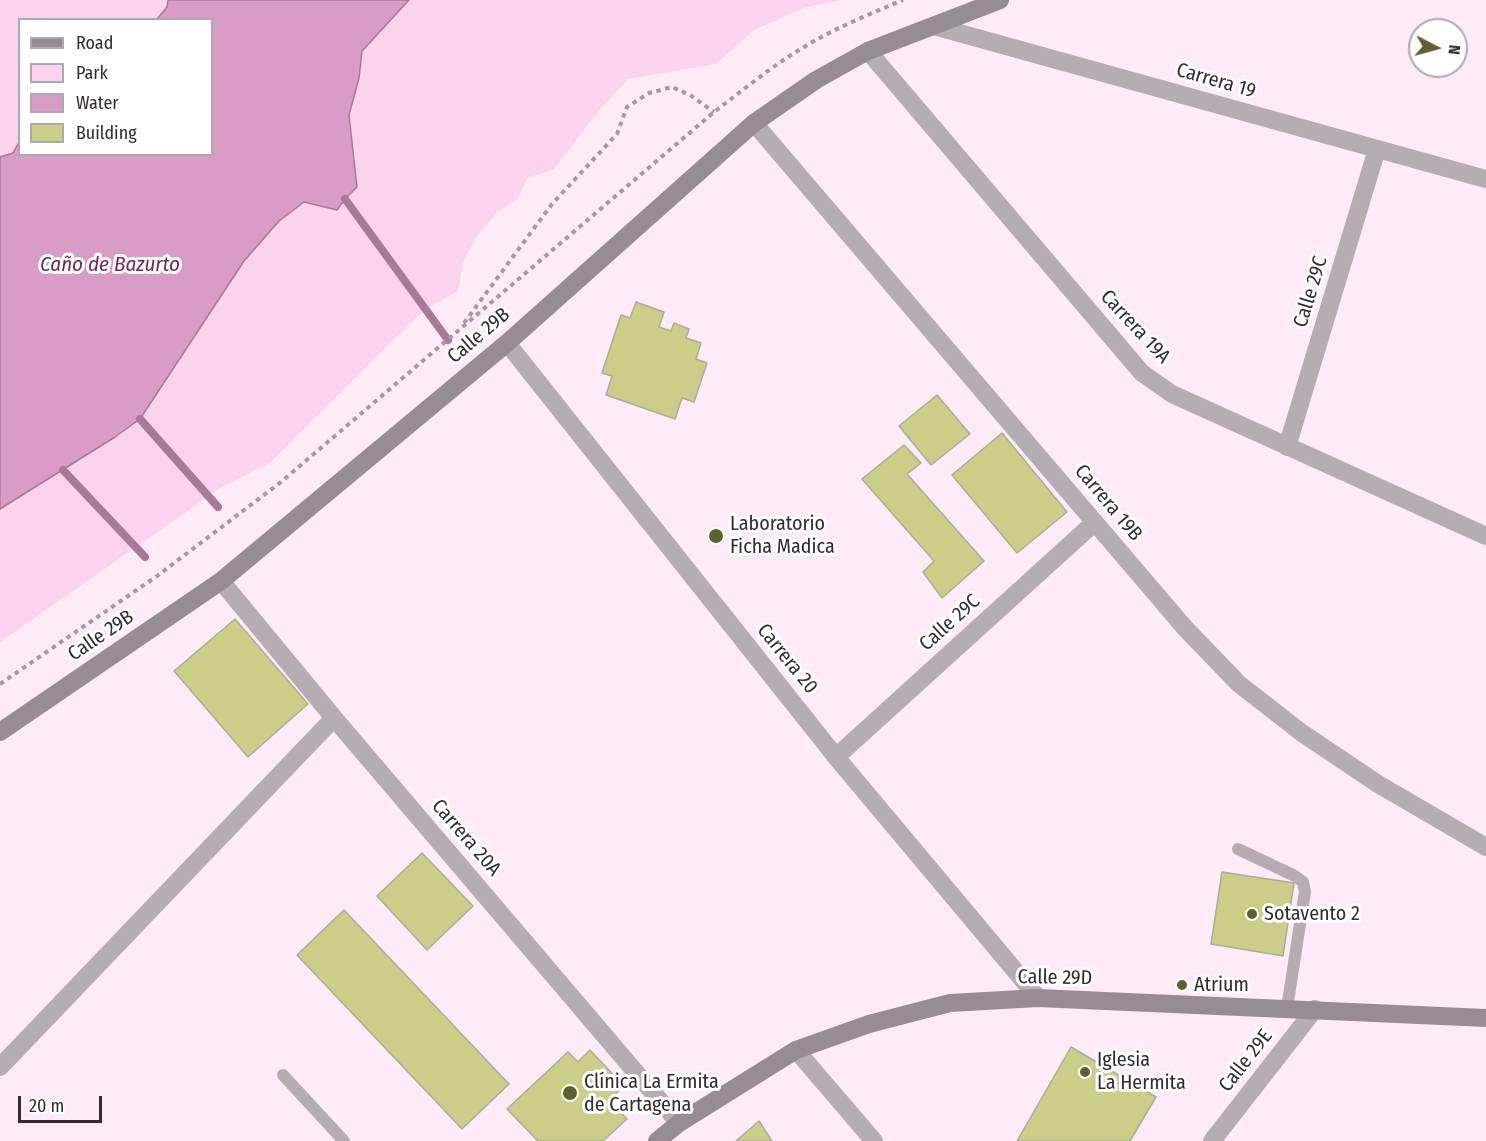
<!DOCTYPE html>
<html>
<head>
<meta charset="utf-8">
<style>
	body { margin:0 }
	#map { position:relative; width:1486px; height:1141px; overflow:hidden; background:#ffebf8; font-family:"Fira Sans Condensed",sans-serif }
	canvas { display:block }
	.legend { position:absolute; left:18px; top:18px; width:195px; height:138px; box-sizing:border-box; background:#fff; border:2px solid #adaaac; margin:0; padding:8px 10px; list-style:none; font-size:18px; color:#322b30 }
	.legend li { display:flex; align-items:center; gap:12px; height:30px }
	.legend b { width:30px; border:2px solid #adaaac }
	.north { position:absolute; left:1408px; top:18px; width:60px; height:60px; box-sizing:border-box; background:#fff; border:2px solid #adaaac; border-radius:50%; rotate:96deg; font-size:16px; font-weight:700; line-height:24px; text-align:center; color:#322b30 }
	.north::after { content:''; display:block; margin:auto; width:21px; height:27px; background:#60602d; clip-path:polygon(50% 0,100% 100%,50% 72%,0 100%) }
	.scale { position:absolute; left:18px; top:1096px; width:84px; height:27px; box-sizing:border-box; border:3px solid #322b30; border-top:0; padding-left:8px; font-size:18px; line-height:21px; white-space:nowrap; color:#322b30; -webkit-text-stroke:4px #fff; paint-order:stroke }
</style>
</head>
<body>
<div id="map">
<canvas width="1486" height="1141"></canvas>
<ul class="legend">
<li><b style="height:8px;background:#988c94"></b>Road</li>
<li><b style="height:16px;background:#fbd3ee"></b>Park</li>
<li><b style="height:16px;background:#d99cc6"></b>Water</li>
<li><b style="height:16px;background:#cccd87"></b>Building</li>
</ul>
<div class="north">N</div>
<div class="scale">20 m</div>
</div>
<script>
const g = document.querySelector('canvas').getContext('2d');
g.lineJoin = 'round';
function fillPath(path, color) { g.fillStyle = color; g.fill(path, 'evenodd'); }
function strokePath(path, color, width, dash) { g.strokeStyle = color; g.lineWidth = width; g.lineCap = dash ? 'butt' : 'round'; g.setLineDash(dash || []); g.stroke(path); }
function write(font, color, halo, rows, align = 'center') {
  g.font = font + ' "Fira Sans Condensed",sans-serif'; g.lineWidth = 6; g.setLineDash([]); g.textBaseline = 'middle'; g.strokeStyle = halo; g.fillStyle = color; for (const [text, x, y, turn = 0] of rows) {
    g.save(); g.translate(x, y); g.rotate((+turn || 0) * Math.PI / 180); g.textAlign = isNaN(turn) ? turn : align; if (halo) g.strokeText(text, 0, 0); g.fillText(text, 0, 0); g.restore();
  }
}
fillPath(new Path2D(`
	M 0,0 L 168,0 L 167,7 L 157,19 L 20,20 L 19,142 L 13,153 L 0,157 Z
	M 409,0 L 842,0 L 806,7 L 754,30 L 716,64 L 628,79 L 596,114 L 554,169 L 527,178 L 518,199 L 497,212 L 476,237 L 463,263 L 458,291 L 424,310 L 271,462 L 222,487 L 0,642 L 0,509 L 115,437 L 140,419 L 244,261 L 279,221 L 304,202 L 337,210 L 345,199 L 357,187 L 349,115 L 358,78 L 362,51 Z`), '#fbd3ee');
const water = new Path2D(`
	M 168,0 L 409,0 L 362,51 L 359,78 L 349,115 L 357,187 L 345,199 L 337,210 L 304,202 L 279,221 L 244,261 L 140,419 L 115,437 L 0,509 L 0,157 L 13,153 L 19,142 L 20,154 L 212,154 L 212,20 L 157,19 L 167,7 Z`);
fillPath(water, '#d99cc6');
strokePath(water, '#a77a99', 1.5);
strokePath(new Path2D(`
	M 345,199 L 448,340
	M 140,419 L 218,507
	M 63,470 L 145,557`), '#a77a99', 8);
const building = new Path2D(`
	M 636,302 L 664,312 L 659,327 L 671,331 L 674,323 L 689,329 L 686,338 L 701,343 L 696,359 L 707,363 L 694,402 L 682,398 L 675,419 L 606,395 L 612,376 L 602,373 L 621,315 L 630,318 Z
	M 937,395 L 970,434 L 931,465 L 899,426 Z
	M 1002,433 L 1067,512 L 1017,553 L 952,475 Z
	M 904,445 L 921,463 L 907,474 L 984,561 L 942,598 L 923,572 L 934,561 L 862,479 Z
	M 235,619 L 308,704 L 248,757 L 174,671 Z
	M 422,853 L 473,906 L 427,950 L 377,896 Z
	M 1222,872 L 1294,883 L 1283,956 L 1211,944 Z
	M 344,910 L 509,1084 L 462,1129 L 297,955 Z
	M 1071,1047 L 1156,1097 L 1130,1141 L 1017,1141 Z
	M 590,1050 L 624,1086 L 609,1100 L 627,1119 L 603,1141 L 538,1141 L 507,1109 L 568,1052 L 578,1062 Z
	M 759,1121 L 772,1141 L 736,1141 Z`);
fillPath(building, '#cccd87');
strokePath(building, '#acad99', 1.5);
strokePath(new Path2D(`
	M 464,323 L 552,204 L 617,134 L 627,107 L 649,93 L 672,87 L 690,95 L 714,112
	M 0,684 L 157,576 L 281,482 L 714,112 C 743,90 772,66 804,47 C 835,28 870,14 903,0`), '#a799a2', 4, [4.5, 4.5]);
strokePath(new Path2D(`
	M 1238,849 L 1295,876 L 1303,882 L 1305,892 L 1287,1008
	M 283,1075 L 344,1141`), '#b5adb2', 12);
strokePath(new Path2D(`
	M 934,26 L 1486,179
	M 868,51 L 1142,373 L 1172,394 L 1486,536
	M 754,123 L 1185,628 L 1239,684 L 1302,733 L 1378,784 L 1486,847
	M 507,343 L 836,757 L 1038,998
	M 1287,447 L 1377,149
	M 221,581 L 334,718 L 679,1123
	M 836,757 L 1095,522
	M 796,1050 L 874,1141
	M 0,1067 L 334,718
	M 1212,1141 L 1315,1009`), '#b5adb2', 18);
strokePath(new Path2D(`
	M 0,732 L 221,581 L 507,343 L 754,123 L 816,80 L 868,51 L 1000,0
	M 657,1141 L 679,1123 L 796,1050 L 869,1024 L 950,1003 L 1038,998 L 1486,1018`), '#988c94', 18);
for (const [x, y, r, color] of [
	[716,536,8,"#60602d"],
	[1252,914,6,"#60602d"],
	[1182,985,6,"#60602d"],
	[1085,1072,6,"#60602d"],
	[570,1093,8,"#60602d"]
]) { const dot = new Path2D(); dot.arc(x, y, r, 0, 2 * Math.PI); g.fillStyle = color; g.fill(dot); strokePath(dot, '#fff', 2); }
write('20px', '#322b30', '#fff', [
	["Carrera 19",1216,81,16],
	["Calle 29C",1311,292,-73],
	["Carrera 19A",1135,327,47],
	["Calle 29B",479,336,-40],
	["Carrera 19B",1108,503,50],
	["Calle 29C",950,623,-42],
	["Calle 29B",101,636,-34],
	["Carrera 20",787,659,51],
	["Carrera 20A",466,838,49],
	["Calle 29D",1055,978,1],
	["Calle 29E",1246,1061,-52]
]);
write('20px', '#322b30', '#fff', [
	["Laboratorio",730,524],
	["Ficha Madica",730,547],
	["Sotavento 2",1264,914],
	["Atrium",1194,985],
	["Iglesia",1097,1060],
	["La Hermita",1097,1083],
	["Clínica La Ermita",584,1082],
	["de Cartagena",584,1105]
], 'left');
write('italic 21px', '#6f285e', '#fff', [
	["Caño de Bazurto",110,265]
]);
</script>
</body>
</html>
